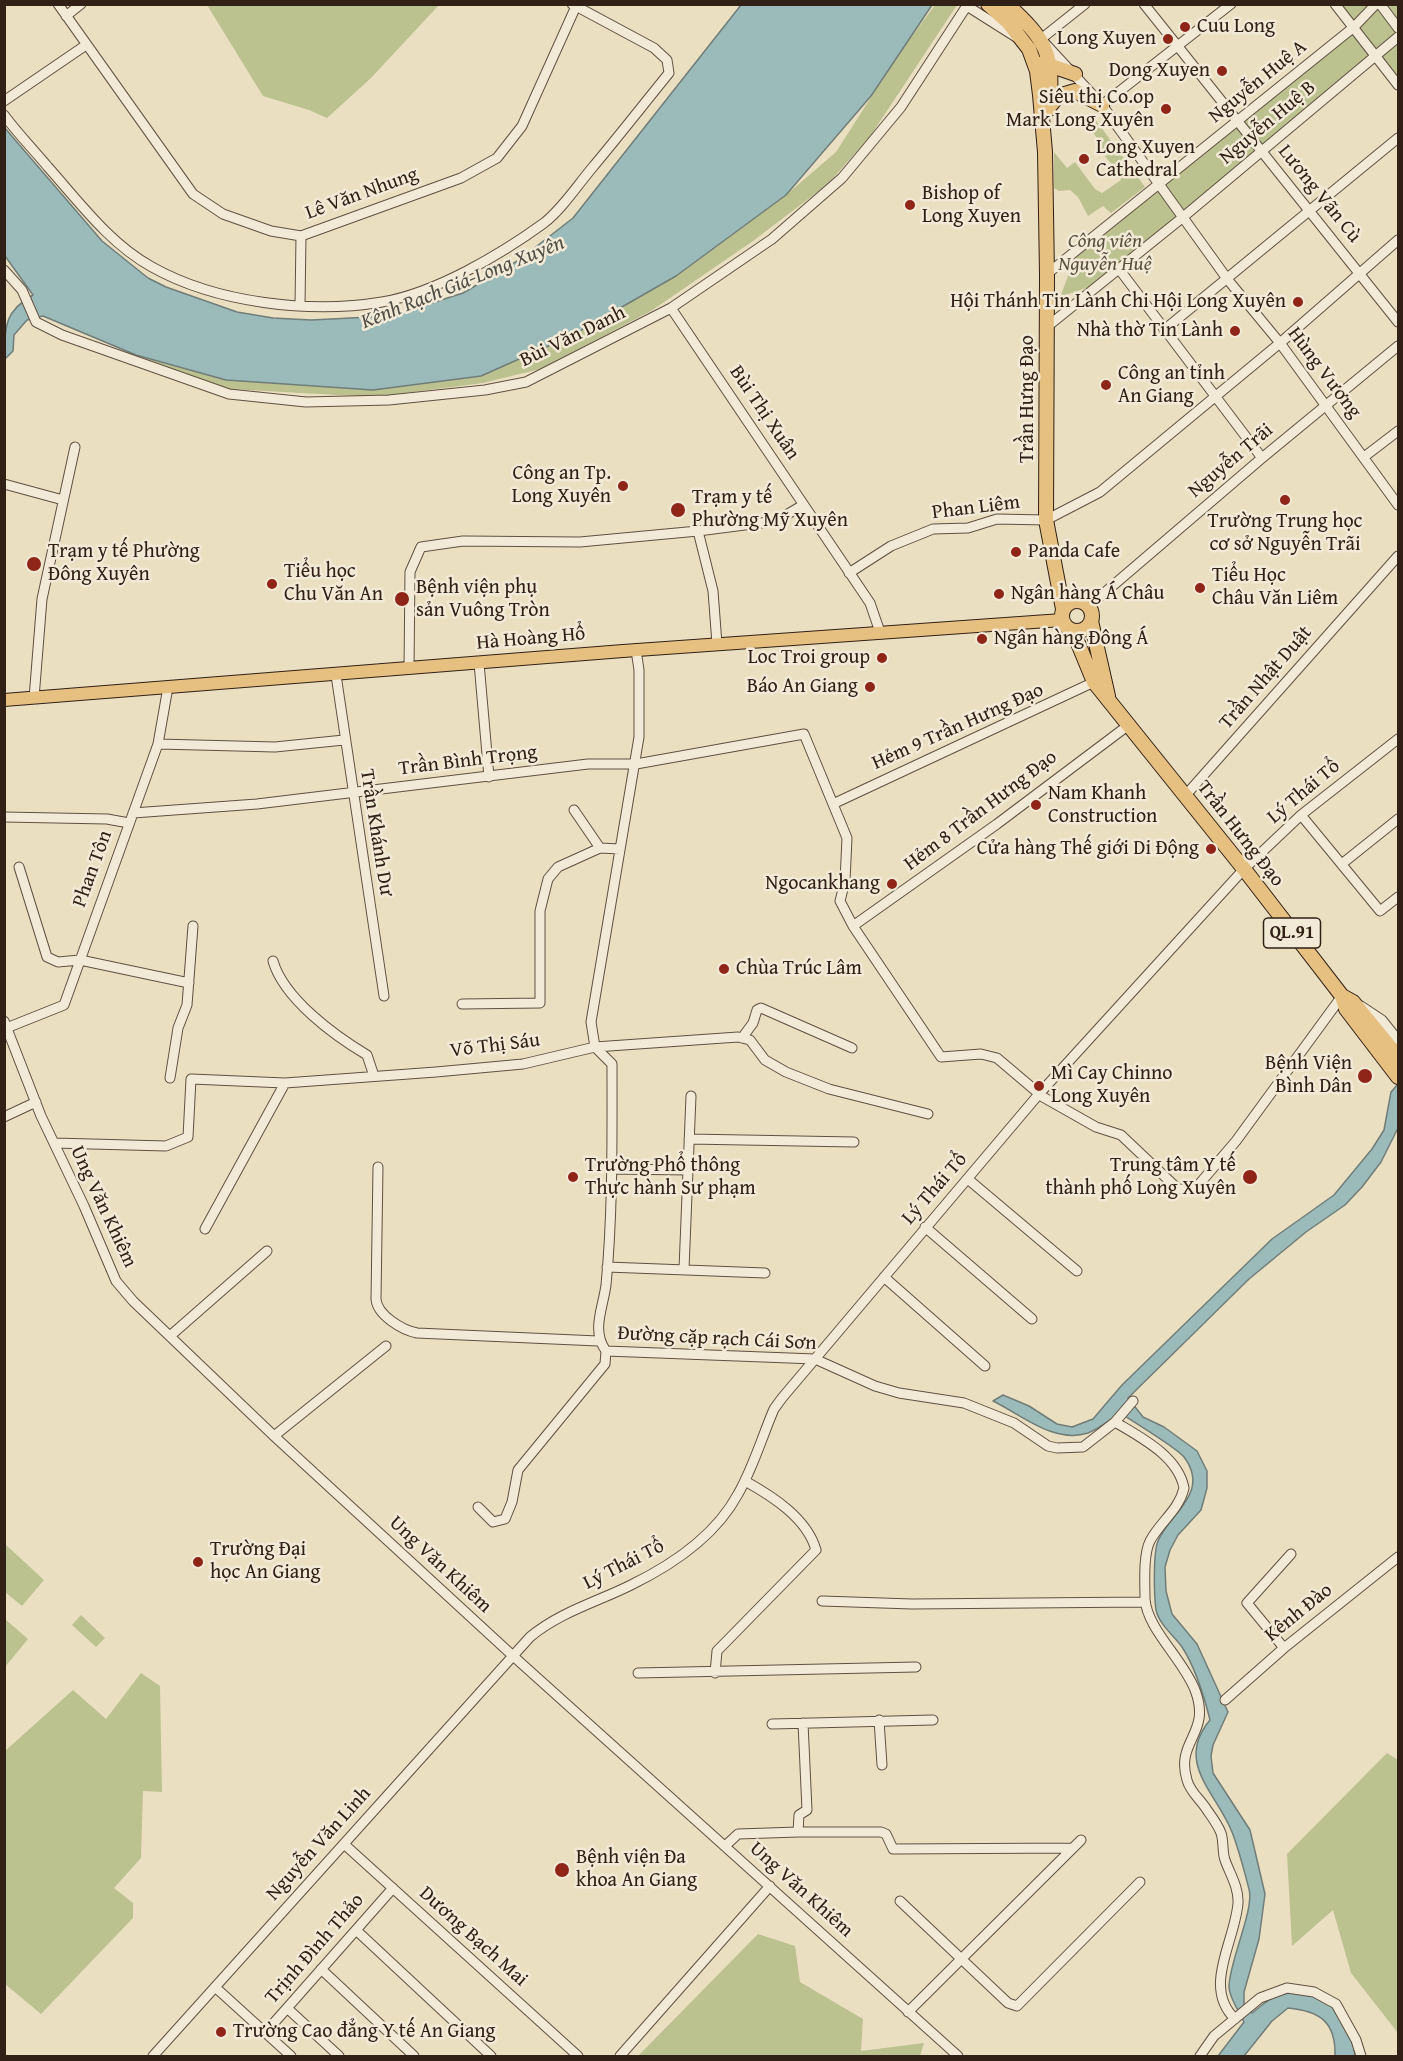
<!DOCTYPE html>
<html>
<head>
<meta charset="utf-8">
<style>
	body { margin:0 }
	#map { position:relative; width:1403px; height:2061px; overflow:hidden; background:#ebdfc2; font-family:"Gentium Book Plus",serif }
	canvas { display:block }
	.frame { position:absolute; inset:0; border:6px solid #312016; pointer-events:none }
</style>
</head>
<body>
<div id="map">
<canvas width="1403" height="2061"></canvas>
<div class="frame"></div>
</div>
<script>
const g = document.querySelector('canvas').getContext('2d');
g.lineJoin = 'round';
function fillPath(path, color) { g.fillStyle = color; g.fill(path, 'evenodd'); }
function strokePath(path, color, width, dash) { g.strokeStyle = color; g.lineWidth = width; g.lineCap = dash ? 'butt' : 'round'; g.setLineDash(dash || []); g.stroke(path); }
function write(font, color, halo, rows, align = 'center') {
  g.font = font + ' "Gentium Book Plus",serif'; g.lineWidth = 5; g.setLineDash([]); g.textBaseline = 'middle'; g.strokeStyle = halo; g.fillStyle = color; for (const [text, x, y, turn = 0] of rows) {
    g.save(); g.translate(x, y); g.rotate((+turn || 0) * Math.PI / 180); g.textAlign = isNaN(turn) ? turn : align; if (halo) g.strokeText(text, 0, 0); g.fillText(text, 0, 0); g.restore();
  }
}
fillPath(new Path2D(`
	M 207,5 L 439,5 L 371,78 L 327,118 L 309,110 L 263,96 Z
	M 935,5 L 957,5 L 871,135 L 828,184 L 753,241 L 651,311 L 540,369 L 483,383 L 375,397 L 228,389 L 136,355 L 226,380 L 573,335 L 676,276 L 786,195 L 836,152 L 900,52 Z
	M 1335,5 L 1398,5 L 1398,85 L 1376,56 L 1103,282 L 1060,297 L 1078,250 L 1353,28 Z
	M 1095,119 L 1145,187 L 1111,213 L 1103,206 L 1088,216 L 1078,197 L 1070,190 L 1059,191 L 1054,188 L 1054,152 L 1067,168 L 1075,162 L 1095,189 L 1102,193 L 1121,180 L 1120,174 L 1097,147 L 1101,144 L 1088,125 Z
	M 5,1544 L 44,1580 L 22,1606 L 5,1592 Z
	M 81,1615 L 105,1638 L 96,1647 L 72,1625 Z
	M 5,1619 L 28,1639 L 5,1667 Z
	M 141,1673 L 160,1686 L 162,1792 L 143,1791 L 141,1858 L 114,1888 L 133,1903 L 133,1918 L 41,2014 L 5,1984 L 5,1751 L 73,1690 L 106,1719 Z
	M 1387,1753 L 1398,1760 L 1398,2033 L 1351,1973 L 1333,1910 L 1292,1946 L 1287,1854 Z
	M 758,1934 L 795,1946 L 800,1982 L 863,2019 L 861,2051 L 924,2043 L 920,2056 L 638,2056 Z`), '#bcc190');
const water = new Path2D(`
	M 741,5 L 932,5 L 871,96 L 786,195 L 676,276 L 573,335 L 481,376 L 373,390 L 226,380 L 136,355 L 43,316 L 27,320 L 14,335 L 13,351 L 5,359 C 5,328 3,312 33,295 L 5,256 L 4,127 L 102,241 L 148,278 L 166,287 L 237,312 L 273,318 L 311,320 L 391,316 L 463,293 L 519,260 L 573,218 Z
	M 1398,1084 L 1398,1128 L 1381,1162 L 1362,1187 L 1345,1205 L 1306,1232 L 1249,1279 L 1128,1398 L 1143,1417 L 1164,1427 L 1197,1451 L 1207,1471 L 1207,1488 L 1201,1510 L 1178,1535 L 1170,1550 L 1165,1567 L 1166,1591 L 1172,1614 L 1197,1644 L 1228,1712 L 1213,1745 L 1211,1756 L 1213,1773 L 1250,1830 L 1265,1894 L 1259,1939 L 1244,1992 L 1244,2005 L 1252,2013 C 1260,2007 1270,1997 1279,1995 C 1320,1984 1353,2016 1355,2056 L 1335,2056 C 1336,2022 1320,2011 1288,2008 L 1272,2021 L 1244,2056 L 1218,2056 L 1244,2022 C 1240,2013 1230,1999 1229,1988 C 1228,1964 1255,1909 1249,1889 C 1244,1870 1239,1850 1232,1832 C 1217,1793 1174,1763 1210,1720 C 1204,1696 1195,1667 1182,1647 C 1174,1636 1159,1624 1156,1610 C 1154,1596 1153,1553 1158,1541 C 1169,1514 1211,1493 1184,1457 C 1178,1449 1131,1420 1120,1413 C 1110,1420 1099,1429 1088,1433 C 1054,1444 1022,1415 993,1401 L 1003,1395 L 1029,1406 L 1057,1424 L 1072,1427 L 1093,1419 L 1122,1385 L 1272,1239 L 1334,1195 L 1372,1149 L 1384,1130 L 1391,1092 Z`);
fillPath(water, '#9abbba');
strokePath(water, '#707d78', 1.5);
const minor = new Path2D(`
	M 58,4 L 193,194 L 223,214 L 271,231 L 301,236 L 461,178 L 497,158 L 522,126 L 577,4
	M 1085,4 L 1041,39 L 1102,105 L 1228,280 L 1280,343 L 1398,505
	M 1144,4 L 1398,322
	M 1335,4 L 1398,85
	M 1380,4 L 1398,28
	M 967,6 L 1016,37
	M 66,16 L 81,4
	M 4,101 L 86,45
	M 1102,105 L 1231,4
	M 4,115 C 18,134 33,149 48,167 C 79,202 110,244 152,267 C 216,303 310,314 382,302 C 435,293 500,255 544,223 C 562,209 577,186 592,168 C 618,137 643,105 669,73 L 667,60 L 654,48 L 572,4
	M 1119,269 L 1262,458
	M 4,270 L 22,290 L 36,322 L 62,335 L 229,394 L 306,402 L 389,400 L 485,390 L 526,382 L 671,308 L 772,239 L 842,178 L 901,107 L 968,4
	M 1047,274 L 1354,27 L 1376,4
	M 300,305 L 301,236
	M 671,308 L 870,603 L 880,632
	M 1048,326 L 1182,218 L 1398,37
	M 1164,330 L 1398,138
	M 1364,457 L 1398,431
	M 4,484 L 63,500
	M 698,531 L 713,591 L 717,644
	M 849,573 L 891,546 L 933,529 L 968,528 L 997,519 L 1046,520 L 1100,492 L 1280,343 L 1398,240
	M 1089,606 L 1262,458 L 1398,346
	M 479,663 L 489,777
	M 409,668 L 410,572 L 421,547 L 463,541 L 580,542 L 698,531 L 776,521 L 803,505
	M 336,675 L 384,996
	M 34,698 L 42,599 L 75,447
	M 158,744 L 275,747 L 344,740
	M 1185,796 L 1398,556
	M 835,803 L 1094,682
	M 574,810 L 600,848
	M 133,813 L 257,804 L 588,764 L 636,764 L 804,734 L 847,838 L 845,881 L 840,901 L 853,926 L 941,1057 L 981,1054 L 997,1058 L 1043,1097 L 1096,1127 L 1121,1135 L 1178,1189 L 1195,1189 L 1236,1141 L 1342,996
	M 1301,815 L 1380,911 L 1398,897
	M 4,817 L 107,819 L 129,823
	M 1343,863 L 1398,819
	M 19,867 L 47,957 L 58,962 L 80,960 L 189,983
	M 853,926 L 997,824 L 1130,724
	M 273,961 C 284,999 335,1036 367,1055 L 374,1076
	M 462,1004 L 540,1003 L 540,911 L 548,879 L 558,867 L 600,848 L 620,849
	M 1361,1006 L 1382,1020 L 1398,1040
	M 4,1021 L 41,1116 L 84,1206 L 116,1281 L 133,1301 L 274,1436 L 512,1655 L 958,2056
	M 4,1029 L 64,1005 L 158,744 L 168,687
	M 742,1038 L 753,1023 L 757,1010 L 761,1008 L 852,1048
	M 595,1047 L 612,1064 C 612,1137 613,1212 606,1285 C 603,1308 591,1331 606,1351 L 815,1359 L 875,1386 L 899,1393 L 964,1403 L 1014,1423 L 1048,1446 L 1057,1448 L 1083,1447 L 1115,1422
	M 595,1047 L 591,1022 L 639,737 L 639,670 L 636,650
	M 170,1078 L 178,1028 L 187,1005 L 193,926
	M 4,1117 L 36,1102
	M 689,1139 L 854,1142
	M 54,1143 L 166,1146 L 188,1137 L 191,1079 L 285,1083 L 436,1072 L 523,1064 L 595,1047 L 738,1037 L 750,1040 L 765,1060 L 786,1072 L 829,1089 L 928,1114
	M 378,1167 L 376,1299 C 377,1315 402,1330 417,1333 L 598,1341
	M 611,1169 L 688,1170
	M 969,1180 L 1077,1271
	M 925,1227 L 1032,1319
	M 205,1229 L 285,1083
	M 607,1267 L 765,1273
	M 684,1269 L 691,1096
	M 884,1277 L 985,1366
	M 170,1336 L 267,1251
	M 1133,1401 L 1115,1422 C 1140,1437 1178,1456 1184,1488 C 1179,1510 1160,1522 1150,1541 C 1143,1555 1145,1583 1145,1599 C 1147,1629 1183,1659 1195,1690 C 1212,1734 1175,1740 1187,1780 C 1190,1792 1201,1800 1207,1810 C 1212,1817 1218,1825 1221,1833 C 1224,1842 1222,1852 1225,1860 C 1230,1874 1239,1888 1238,1903 C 1235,1942 1202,1987 1235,2019
	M 274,1436 L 386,1346
	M 478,1507 L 493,1522 L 505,1519 L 512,1502 L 518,1470 L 605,1364 L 606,1351
	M 822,1601 L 912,1604 L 1145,1602
	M 1284,1648 L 1247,1603 L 1291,1554
	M 638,1673 L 916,1667
	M 715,1673 L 717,1651 L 816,1550 C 807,1518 772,1496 745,1481
	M 1225,1700 L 1284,1648 L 1398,1557
	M 879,1720 L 882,1765
	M 772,1724 L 933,1720
	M 798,1832 L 881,1832 L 886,1834 L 893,1849 L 1073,1848
	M 344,1844 L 578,2056
	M 725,1846 L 738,1834 L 798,1832 L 799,1815 L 807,1810 L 803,1723
	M 900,1901 L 1008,2003 L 1017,2006 L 1140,1882
	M 356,1930 L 491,2056
	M 321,1969 L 414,2056
	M 215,1987 L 291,2056
	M 287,2008 L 339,2056
	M 908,2012 L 1081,1840
	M 265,2033 L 393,1888
	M 153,2056 L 530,1637 C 560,1612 597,1602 631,1585 C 672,1565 716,1535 738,1494 C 753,1468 762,1437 774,1409 L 782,1398 L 1039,1094 L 1244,869 L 1301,815 L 1398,739
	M 620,2056 L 770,1886
	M 1200,2056 L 1214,2036 L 1260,1998 L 1287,1988 L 1314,1992 L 1336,2004 L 1356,2040 L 1361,2056`);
const major = new Path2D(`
	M 4,700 L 623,651 L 1062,620`);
const highway = new Path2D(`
	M 988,4 L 1008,22 L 1029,49 L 1037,71 L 1040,95 L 1045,152 L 1047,274 L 1046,520 L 1063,609
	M 1007,4 C 1047,41 1054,53 1049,109
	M 1043,63 L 1075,74
	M 1050,106 L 1058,96 L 1075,91 L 1102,105
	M1062 616a15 15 0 1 1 30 0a15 15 0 1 1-30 0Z
	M 1091,621 L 1108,696
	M 1073,631 L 1094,682 L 1244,869 L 1342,996 L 1346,1009 L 1398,1077
	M 1342,996 L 1353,1002 L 1398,1057`);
strokePath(minor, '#605041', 11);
strokePath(major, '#312016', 14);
strokePath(highway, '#312016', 16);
strokePath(minor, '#f2ead7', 9);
strokePath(major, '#e6c081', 12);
strokePath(highway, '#e6c081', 14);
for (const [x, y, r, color] of [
	[1185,27,6,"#8f2418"],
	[1168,39,6,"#8f2418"],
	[1222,71,6,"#8f2418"],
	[1166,109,6,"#8f2418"],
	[1084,159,6,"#8f2418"],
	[910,205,6,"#8f2418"],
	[1298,302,6,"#8f2418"],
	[1235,331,6,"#8f2418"],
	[1106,385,6,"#8f2418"],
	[623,486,6,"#8f2418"],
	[1285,500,6,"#8f2418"],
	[678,510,8,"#8f2418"],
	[1016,552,6,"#8f2418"],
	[34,564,8,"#8f2418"],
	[272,584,6,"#8f2418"],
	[1200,588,6,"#8f2418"],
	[999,594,6,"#8f2418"],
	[402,599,8,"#8f2418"],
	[982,639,6,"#8f2418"],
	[882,658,6,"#8f2418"],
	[870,687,6,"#8f2418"],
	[1036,805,6,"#8f2418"],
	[1211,849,6,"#8f2418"],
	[892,884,6,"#8f2418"],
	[724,969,6,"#8f2418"],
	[1365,1076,8,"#8f2418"],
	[1039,1086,6,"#8f2418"],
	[573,1177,6,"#8f2418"],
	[1250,1177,8,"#8f2418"],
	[198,1562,6,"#8f2418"],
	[562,1870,8,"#8f2418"],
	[221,2032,6,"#8f2418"]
]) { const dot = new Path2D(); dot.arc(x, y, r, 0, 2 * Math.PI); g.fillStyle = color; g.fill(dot); strokePath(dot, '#f2ead7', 2); }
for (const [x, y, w] of [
	[1292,933,57]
]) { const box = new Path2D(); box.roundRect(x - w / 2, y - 15, w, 30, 4.5); g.fillStyle = '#f2ead7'; g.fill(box); strokePath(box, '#312016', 1.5); }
write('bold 18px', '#312016', null, [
	["QL.91",1292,933]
]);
write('20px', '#312016', '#f2ead7', [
	["Cuu Long",1197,27],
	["Long Xuyen",1156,39,"right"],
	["Dong Xuyen",1210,71,"right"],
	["Siêu thị Co.op",1154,98,"right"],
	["Mark Long Xuyên",1154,121,"right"],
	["Long Xuyen",1096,148],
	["Cathedral",1096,171],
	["Bishop of",922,194],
	["Long Xuyen",922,217],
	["Hội Thánh Tin Lành Chi Hội Long Xuyên",1286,302,"right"],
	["Nhà thờ Tin Lành",1223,331,"right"],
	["Công an tỉnh",1118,374],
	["An Giang",1118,397],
	["Công an Tp.",611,474,"right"],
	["Long Xuyên",611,497,"right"],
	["Trạm y tế",692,498],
	["Phường Mỹ Xuyên",692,521],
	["Trường Trung học",1285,522,"center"],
	["cơ sở Nguyễn Trãi",1285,545,"center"],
	["Trạm y tế Phường",48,552],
	["Đông Xuyên",48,575],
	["Panda Cafe",1028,552],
	["Tiểu học",284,572],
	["Chu Văn An",284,595],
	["Tiểu Học",1212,576],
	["Châu Văn Liêm",1212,599],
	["Bệnh viện phụ",416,588],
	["sản Vuông Tròn",416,611],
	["Ngân hàng Á Châu",1011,594],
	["Ngân hàng Đông Á",994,639],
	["Loc Troi group",870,658,"right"],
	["Báo An Giang",858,687,"right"],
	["Nam Khanh",1048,794],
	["Construction",1048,817],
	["Cửa hàng Thế giới Di Động",1199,849,"right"],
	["Ngocankhang",880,884,"right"],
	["Chùa Trúc Lâm",736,969],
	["Bệnh Viện",1352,1064,"right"],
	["Bình Dân",1352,1087,"right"],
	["Mì Cay Chinno",1051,1074],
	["Long Xuyên",1051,1097],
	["Trường Phổ thông",585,1166],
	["Thực hành Sư phạm",585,1189],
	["Trung tâm Y tế",1236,1166,"right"],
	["thành phố Long Xuyên",1236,1189,"right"],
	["Trường Đại",210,1550],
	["học An Giang",210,1573],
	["Bệnh viện Đa",576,1858],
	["khoa An Giang",576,1881],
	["Trường Cao đẳng Y tế An Giang",233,2032]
], 'left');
write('20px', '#312016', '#f2ead7', [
	["Nguyễn Huệ A",1258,82,-39],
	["Nguyễn Huệ B",1268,123,-40],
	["Lê Văn Nhung",362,194,-20],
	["Lương Vãn Cù",1319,194,51],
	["Bùi Văn Danh",573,337,-26],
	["Hùng Vương",1324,373,53],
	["Trần Hưng Đạo",1028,399,-90],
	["Bùi Thị Xuân",764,413,56],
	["Nguyễn Trãi",1231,461,-40],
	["Phan Liêm",976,508,-7],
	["Hà Hoàng Hổ",531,639,-5],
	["Trần Nhật Duật",1266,678,-49],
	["Hẻm 9 Trần Hưng Đạo",958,727,-24],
	["Trần Bình Trọng",468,761,-7],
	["Lý Thái Tổ",1304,792,-40],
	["Hẻm 8 Trần Hưng Đạo",981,811,-37],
	["Trần Khánh Dư",376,833,81],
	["Trần Hưng Đạo",1240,834,52],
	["Phan Tôn",93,869,-70],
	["Võ Thị Sáu",495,1046,-7],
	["Lý Thái Tổ",935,1189,-49],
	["Ung Văn Khiêm",103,1207,65],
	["Đường cặp rạch Cái Sơn",717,1339,3],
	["Ung Văn Khiêm",440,1565,43],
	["Lý Thái Tổ",624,1565,-27],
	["Kênh Đào",1299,1613,-39],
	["Nguyễn Văn Linh",319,1844,-48],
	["Ung Văn Khiêm",801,1890,42],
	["Dương Bạch Mai",473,1937,42],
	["Trịnh Đình Thảo",315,1949,-49]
]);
write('italic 20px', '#5b503b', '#f2ead7', [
	["Công viên",1105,242],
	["Nguyễn Huệ",1105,265]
]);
write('italic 21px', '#504e47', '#f2ead7', [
	["Kênh Rạch Giá-Long Xuyên",463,283,-22]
]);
</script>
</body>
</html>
